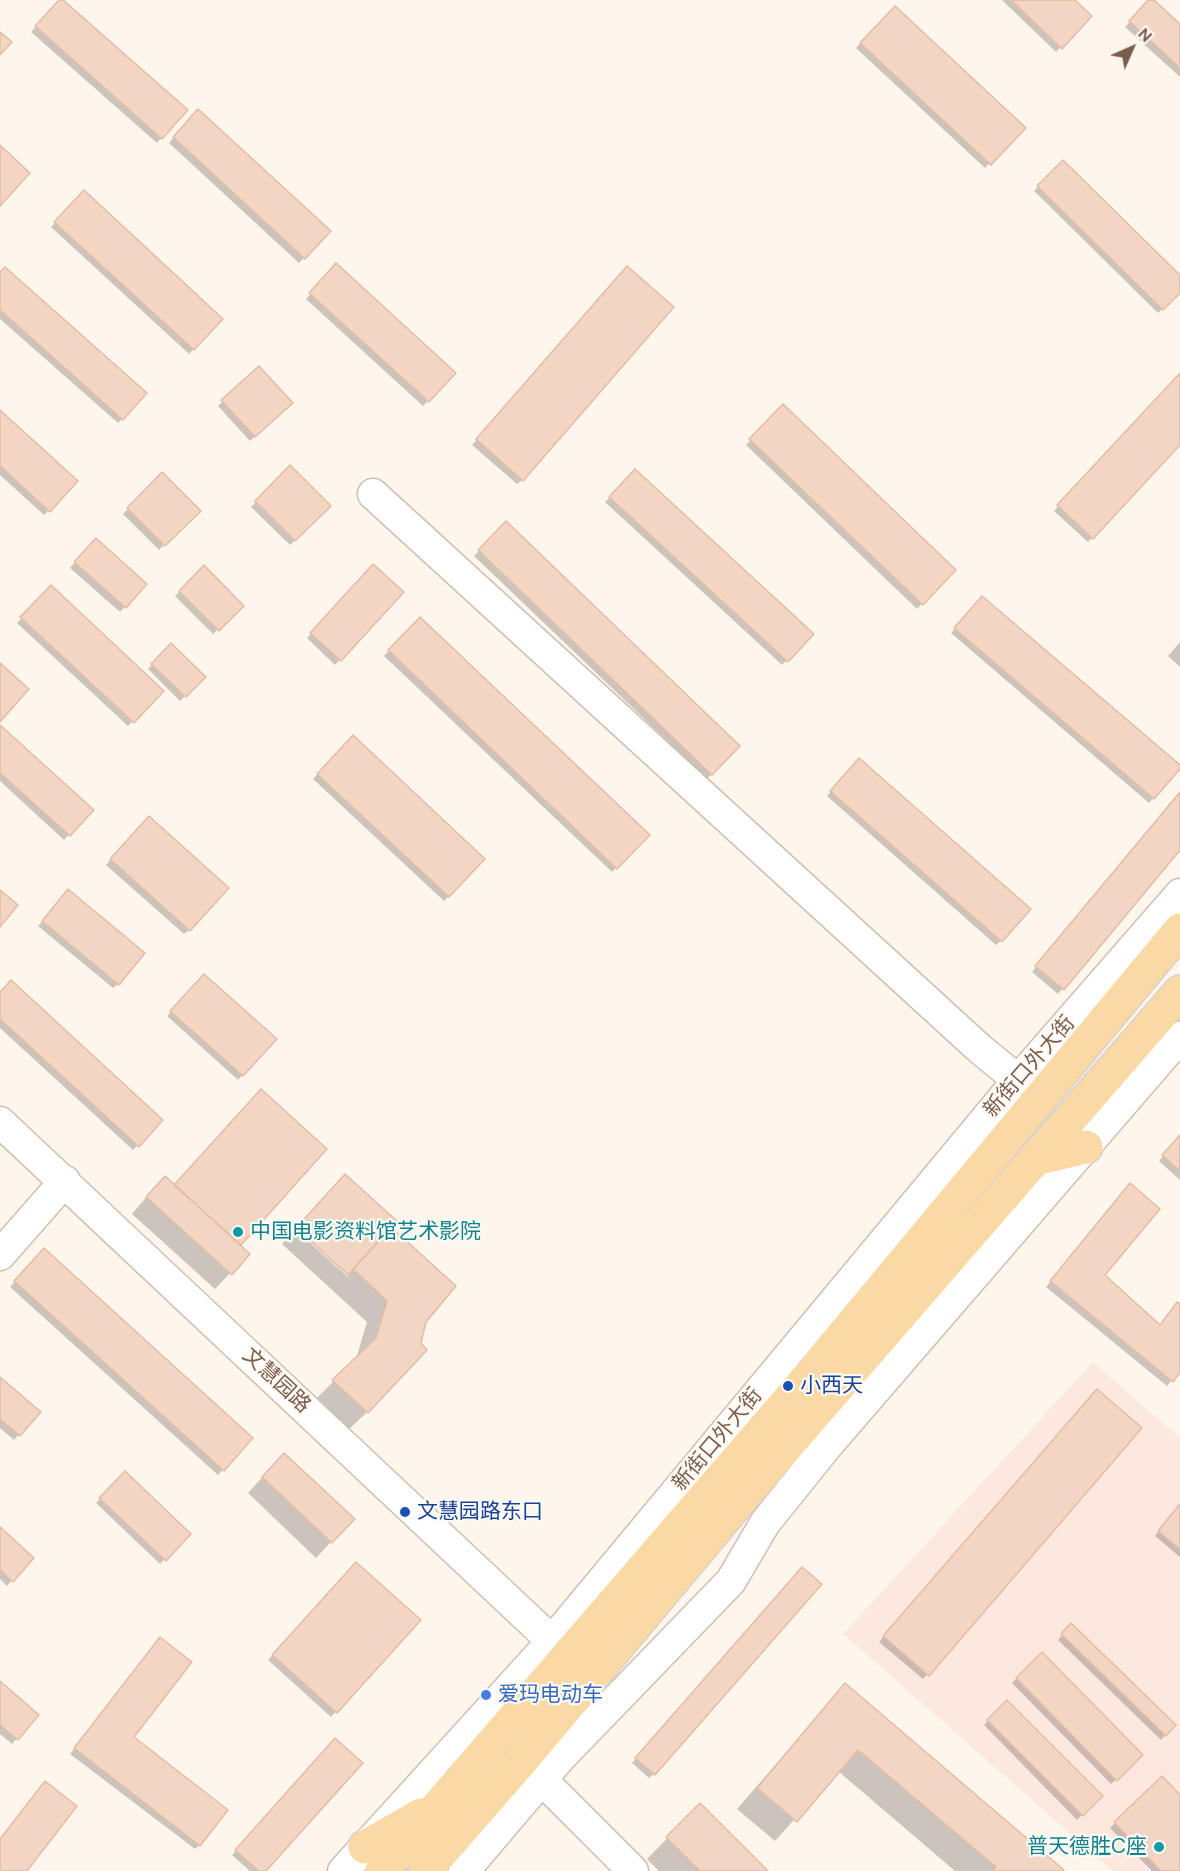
<!DOCTYPE html>
<html>
<head>
<meta charset="utf-8">
<style>
	body { margin:0 }
	#map { position:relative; width:1180px; height:1871px; overflow:hidden; background:#fdf6ec; font-family:"DM Sans",sans-serif }
	canvas { display:block }
	.north { position:absolute; left:1102px; top:18px; width:60px; height:60px; -webkit-text-stroke:4px #fffaf3; paint-order:stroke; rotate:45deg; font-size:16px; font-weight:700; line-height:24px; text-align:center; color:#7a5c4d }
	.north::after { content:''; display:block; margin:auto; width:21px; height:27px; background:#7a5c4d; clip-path:polygon(50% 0,100% 100%,50% 72%,0 100%) }
</style>
</head>
<body>
<div id="map">
<canvas width="1180" height="1871"></canvas>
<div class="north">N</div>
</div>
<script>
const g = document.querySelector('canvas').getContext('2d');
g.lineJoin = 'round';
function fillPath(path, color) { g.fillStyle = color; g.fill(path, 'evenodd'); }
function strokePath(path, color, width, dash) { g.strokeStyle = color; g.lineWidth = width; g.lineCap = dash ? 'butt' : 'round'; g.setLineDash(dash || []); g.stroke(path); }
function write(font, color, halo, rows, align = 'center') {
  g.font = font + ' "DM Sans","Noto Sans SC",sans-serif'; g.lineWidth = 4.5; g.setLineDash([]); g.textBaseline = 'middle'; g.strokeStyle = halo; g.fillStyle = color; for (const [text, x, y, turn = 0] of rows) {
    g.save(); g.translate(x, y); g.rotate((+turn || 0) * Math.PI / 180); g.textAlign = isNaN(turn) ? turn : align; if (halo) g.strokeText(text, 0, 0); g.fillText(text, 0, 0); g.restore();
  }
}
fillPath(new Path2D(`
	M 1093,1362 L 1180,1438 L 1180,1871 L 1113,1871 L 843,1634 Z`), '#fde8e0');
fillPath(new Path2D(`
	M 60,0 L 161,138 L 157,143 L 31,32 Z
	M 1002,0 L 1073,0 L 1090,17 L 1056,52 Z
	M 1150,0 L 1180,26 L 1180,77 L 1125,27 Z
	M 895,8 L 1023,128 L 985,168 L 856,48 Z
	M 198,111 L 329,231 L 299,263 L 169,143 Z
	M 1063,162 L 1180,277 L 1180,291 L 1158,313 L 1034,191 Z
	M 84,192 L 221,319 L 189,354 L 51,227 Z
	M 337,265 L 454,373 L 423,406 L 306,299 Z
	M 623,272 L 522,480 L 517,484 L 472,445 Z
	M 0,274 L 122,419 L 118,423 L 0,319 Z
	M 259,368 L 291,403 L 250,441 L 218,406 Z
	M 1180,374 L 1180,443 L 1088,542 L 1054,511 Z
	M 783,406 L 954,570 L 917,609 L 746,445 Z
	M 0,412 L 76,481 L 44,515 L 0,475 Z
	M 290,467 L 329,506 L 290,545 L 251,507 Z
	M 635,471 L 812,634 L 782,665 L 605,502 Z
	M 162,474 L 198,511 L 159,550 L 123,514 Z
	M 506,523 L 738,746 L 707,779 L 474,556 Z
	M 96,540 L 145,584 L 120,612 L 70,568 Z
	M 373,566 L 402,592 L 335,665 L 307,638 Z
	M 204,567 L 242,606 L 213,634 L 175,596 Z
	M 51,587 L 161,691 L 128,726 L 17,623 Z
	M 978,602 L 1180,767 L 1149,803 L 951,633 Z
	M 420,619 L 647,835 L 612,872 L 384,656 Z
	M 1180,642 L 1180,667 L 1168,656 Z
	M 171,645 L 204,677 L 180,701 L 148,669 Z
	M 0,727 L 91,810 L 64,840 L 0,781 Z
	M 353,737 L 483,859 L 444,901 L 313,779 Z
	M 855,764 L 1001,941 L 996,945 L 827,796 Z
	M 1180,794 L 1180,848 L 1058,994 L 1032,972 Z
	M 144,823 L 189,930 L 184,934 L 106,865 Z
	M 64,896 L 118,984 L 113,988 L 38,926 Z
	M 204,976 L 275,1039 L 238,1080 L 167,1016 Z
	M 0,994 L 161,1120 L 133,1150 L 0,1028 Z
	M 240,1112 L 325,1150 L 239,1246 L 248,1254 L 215,1289 L 132,1214 L 149,1194 L 173,1186 Z
	M 1180,1136 L 1180,1180 L 1159,1161 Z
	M 345,1176 L 383,1233 L 424,1321 L 367,1412 L 346,1432 L 313,1402 L 356,1359 L 367,1322 L 282,1244 L 295,1229 L 348,1277 L 348,1273 L 297,1227 Z
	M 1126,1189 L 1103,1275 L 1159,1326 L 1180,1306 L 1180,1369 L 1167,1386 L 1046,1287 Z
	M 44,1250 L 251,1438 L 218,1475 L 10,1287 Z
	M 0,1379 L 39,1412 L 14,1440 L 0,1428 Z
	M 1092,1395 L 1140,1429 L 923,1679 L 879,1642 Z
	M 269,1470 L 331,1542 L 316,1558 L 248,1493 Z
	M 125,1473 L 189,1534 L 160,1564 L 96,1503 Z
	M 1180,1506 L 1180,1557 L 1155,1536 Z
	M 0,1529 L 32,1558 L 7,1586 L 0,1579 Z
	M 351,1568 L 418,1620 L 331,1717 L 268,1660 Z
	M 797,1573 L 654,1774 L 649,1778 L 632,1763 Z
	M 1071,1626 L 1174,1725 L 1161,1740 L 1058,1640 Z
	M 155,1643 L 132,1737 L 199,1845 L 195,1849 L 70,1754 Z
	M 1042,1654 L 1141,1755 L 1111,1784 L 1012,1683 Z
	M 0,1683 L 37,1715 L 12,1744 L 0,1734 Z
	M 845,1685 L 1061,1871 L 955,1871 L 838,1771 L 775,1841 L 737,1809 Z
	M 1007,1702 L 1100,1796 L 1077,1820 L 984,1725 Z
	M 331,1745 L 264,1871 L 250,1871 L 232,1855 Z
	M 1162,1778 L 1180,1797 L 1180,1871 L 1152,1871 L 1110,1828 Z
	M 700,1805 L 766,1871 L 659,1871 L 647,1859 Z`), '#0003');
const building = new Path2D(`
	M 59,0 L 63,0 L 188,110 L 162,139 L 35,26 Z
	M 1011,0 L 1075,0 L 1092,16 L 1062,49 Z
	M 1148,0 L 1154,0 L 1180,24 L 1180,68 L 1129,21 Z
	M 895,6 L 1026,128 L 991,165 L 860,43 Z
	M 0,32 L 12,42 L 0,55 Z
	M 198,109 L 331,231 L 305,259 L 173,137 Z
	M 0,145 L 30,173 L 0,206 Z
	M 1063,160 L 1180,275 L 1180,293 L 1163,310 L 1037,186 Z
	M 84,190 L 223,319 L 194,350 L 54,222 Z
	M 336,263 L 456,373 L 429,402 L 309,293 Z
	M 627,266 L 674,307 L 523,481 L 476,439 Z
	M 5,267 L 147,393 L 123,420 L 0,310 L 0,272 Z
	M 259,366 L 293,403 L 255,437 L 221,400 Z
	M 1180,373 L 1180,445 L 1093,539 L 1057,505 Z
	M 783,404 L 956,570 L 923,605 L 749,439 Z
	M 0,410 L 78,481 L 50,512 L 0,466 Z
	M 290,465 L 331,506 L 295,541 L 255,501 Z
	M 635,469 L 814,634 L 788,662 L 609,497 Z
	M 162,472 L 201,511 L 165,546 L 127,508 Z
	M 506,521 L 740,746 L 712,775 L 478,550 Z
	M 96,538 L 147,584 L 126,608 L 74,562 Z
	M 373,564 L 404,592 L 341,661 L 310,633 Z
	M 204,565 L 244,606 L 219,631 L 179,591 Z
	M 51,585 L 164,691 L 134,723 L 20,617 Z
	M 982,596 L 1180,765 L 1180,769 L 1154,799 L 954,628 Z
	M 420,617 L 650,835 L 617,869 L 388,650 Z
	M 171,643 L 206,677 L 186,697 L 151,664 Z
	M 0,663 L 29,689 L 0,722 Z
	M 0,725 L 94,810 L 70,836 L 0,773 Z
	M 353,735 L 485,859 L 449,897 L 317,774 Z
	M 859,758 L 1031,909 L 1002,942 L 830,791 Z
	M 1180,792 L 1180,850 L 1064,990 L 1035,966 Z
	M 149,816 L 229,888 L 190,931 L 110,859 Z
	M 68,889 L 145,953 L 119,985 L 42,921 Z
	M 0,890 L 18,905 L 0,927 Z
	M 204,974 L 277,1039 L 243,1076 L 170,1011 Z
	M 11,980 L 163,1120 L 139,1147 L 0,1019 L 0,992 Z
	M 261,1089 L 327,1149 L 241,1245 L 174,1185 Z
	M 1180,1135 L 1180,1171 L 1162,1155 Z
	M 345,1174 L 397,1221 L 348,1275 L 296,1228 Z
	M 165,1176 L 250,1254 L 232,1275 L 146,1197 Z
	M 1130,1183 L 1160,1209 L 1105,1275 L 1160,1325 L 1177,1302 L 1180,1304 L 1180,1372 L 1173,1382 L 1050,1281 Z
	M 391,1227 L 456,1286 L 426,1322 L 421,1343 L 427,1350 L 368,1413 L 332,1380 L 376,1338 L 387,1301 L 353,1269 Z
	M 44,1248 L 253,1438 L 224,1471 L 14,1281 Z
	M 0,1377 L 41,1412 L 20,1436 L 0,1419 Z
	M 1097,1389 L 1142,1428 L 929,1676 L 883,1636 Z
	M 284,1453 L 355,1519 L 332,1543 L 262,1477 Z
	M 125,1471 L 191,1534 L 166,1561 L 99,1498 Z
	M 1180,1504 L 1180,1549 L 1158,1531 Z
	M 0,1527 L 34,1558 L 13,1582 L 0,1570 Z
	M 356,1562 L 421,1620 L 337,1713 L 272,1655 Z
	M 802,1567 L 822,1584 L 655,1775 L 635,1758 Z
	M 1071,1623 L 1176,1725 L 1166,1736 L 1061,1634 Z
	M 160,1637 L 192,1662 L 134,1737 L 228,1810 L 200,1846 L 74,1748 Z
	M 1042,1652 L 1143,1755 L 1117,1781 L 1016,1678 Z
	M 0,1681 L 39,1715 L 18,1740 L 0,1725 Z
	M 845,1683 L 1064,1870 L 1063,1871 L 993,1871 L 996,1867 L 858,1750 L 797,1822 L 757,1788 Z
	M 1007,1700 L 1103,1796 L 1083,1816 L 987,1720 Z
	M 335,1738 L 363,1763 L 266,1871 L 259,1871 L 235,1850 Z
	M 1162,1776 L 1180,1795 L 1180,1871 L 1161,1871 L 1114,1822 Z
	M 45,1781 L 77,1806 L 27,1871 L 0,1871 L 0,1839 Z
	M 700,1803 L 768,1871 L 700,1871 L 666,1837 Z`);
fillPath(building, '#f3d5c3');
strokePath(building, '#e6bba3', 1.5);
const minor = new Path2D(`
	M 373,494 L 980,1049 L 1034,1093
	M 0,1122 L 552,1641
	M 0,1255 L 65,1181
	M 529,1767 L 633,1871
	M 343,1871 L 552,1641 L 1018,1080 L 1180,894
	M 464,1871 L 560,1758 L 731,1581 L 765,1523 L 827,1446 L 1180,1037`);
const major = new Path2D(`
	M 1035,1159 L 1086,1147
	M 365,1847 L 421,1815
	M 382,1871 L 800,1387 L 1180,930
	M 425,1871 L 522,1760 L 745,1494 L 1180,992`);
strokePath(minor, '#d1beb0', 33);
strokePath(major, '#dad1cd', 36);
strokePath(minor, '#fff', 30);
strokePath(major, '#fbd9a5', 33);
for (const [x, y, r, color] of [
	[238,1232,6,"#0f9aa8"],
	[788,1386,6,"#1a4fb4"],
	[405,1512,6,"#1a4fb4"],
	[486,1695,6,"#3f7fe0"],
	[1159,1847,6,"#0f9aa8"]
]) { const dot = new Path2D(); dot.arc(x, y, r, 0, 2 * Math.PI); g.fillStyle = color; g.fill(dot); strokePath(dot, '#fffaf3', 2); }
write('21px', '#7a5c4d', '#fffaf3', [
	["新街口外大街",1030,1067,-49],
	["文慧园路",276,1381,43],
	["新街口外大街",718,1440,-50]
]);
write('21px', '#0d838f', '#fffaf3', [
	["中国电影资料馆艺术影院",250,1232],
	["普天德胜C座",1147,1847,"right"]
], 'left');
write('21px', '#164399', '#fffaf3', [
	["小西天",800,1386],
	["文慧园路东口",417,1512]
], 'left');
write('21px', '#366cbe', '#fffaf3', [
	["爱玛电动车",498,1695]
], 'left');
</script>
</body>
</html>
